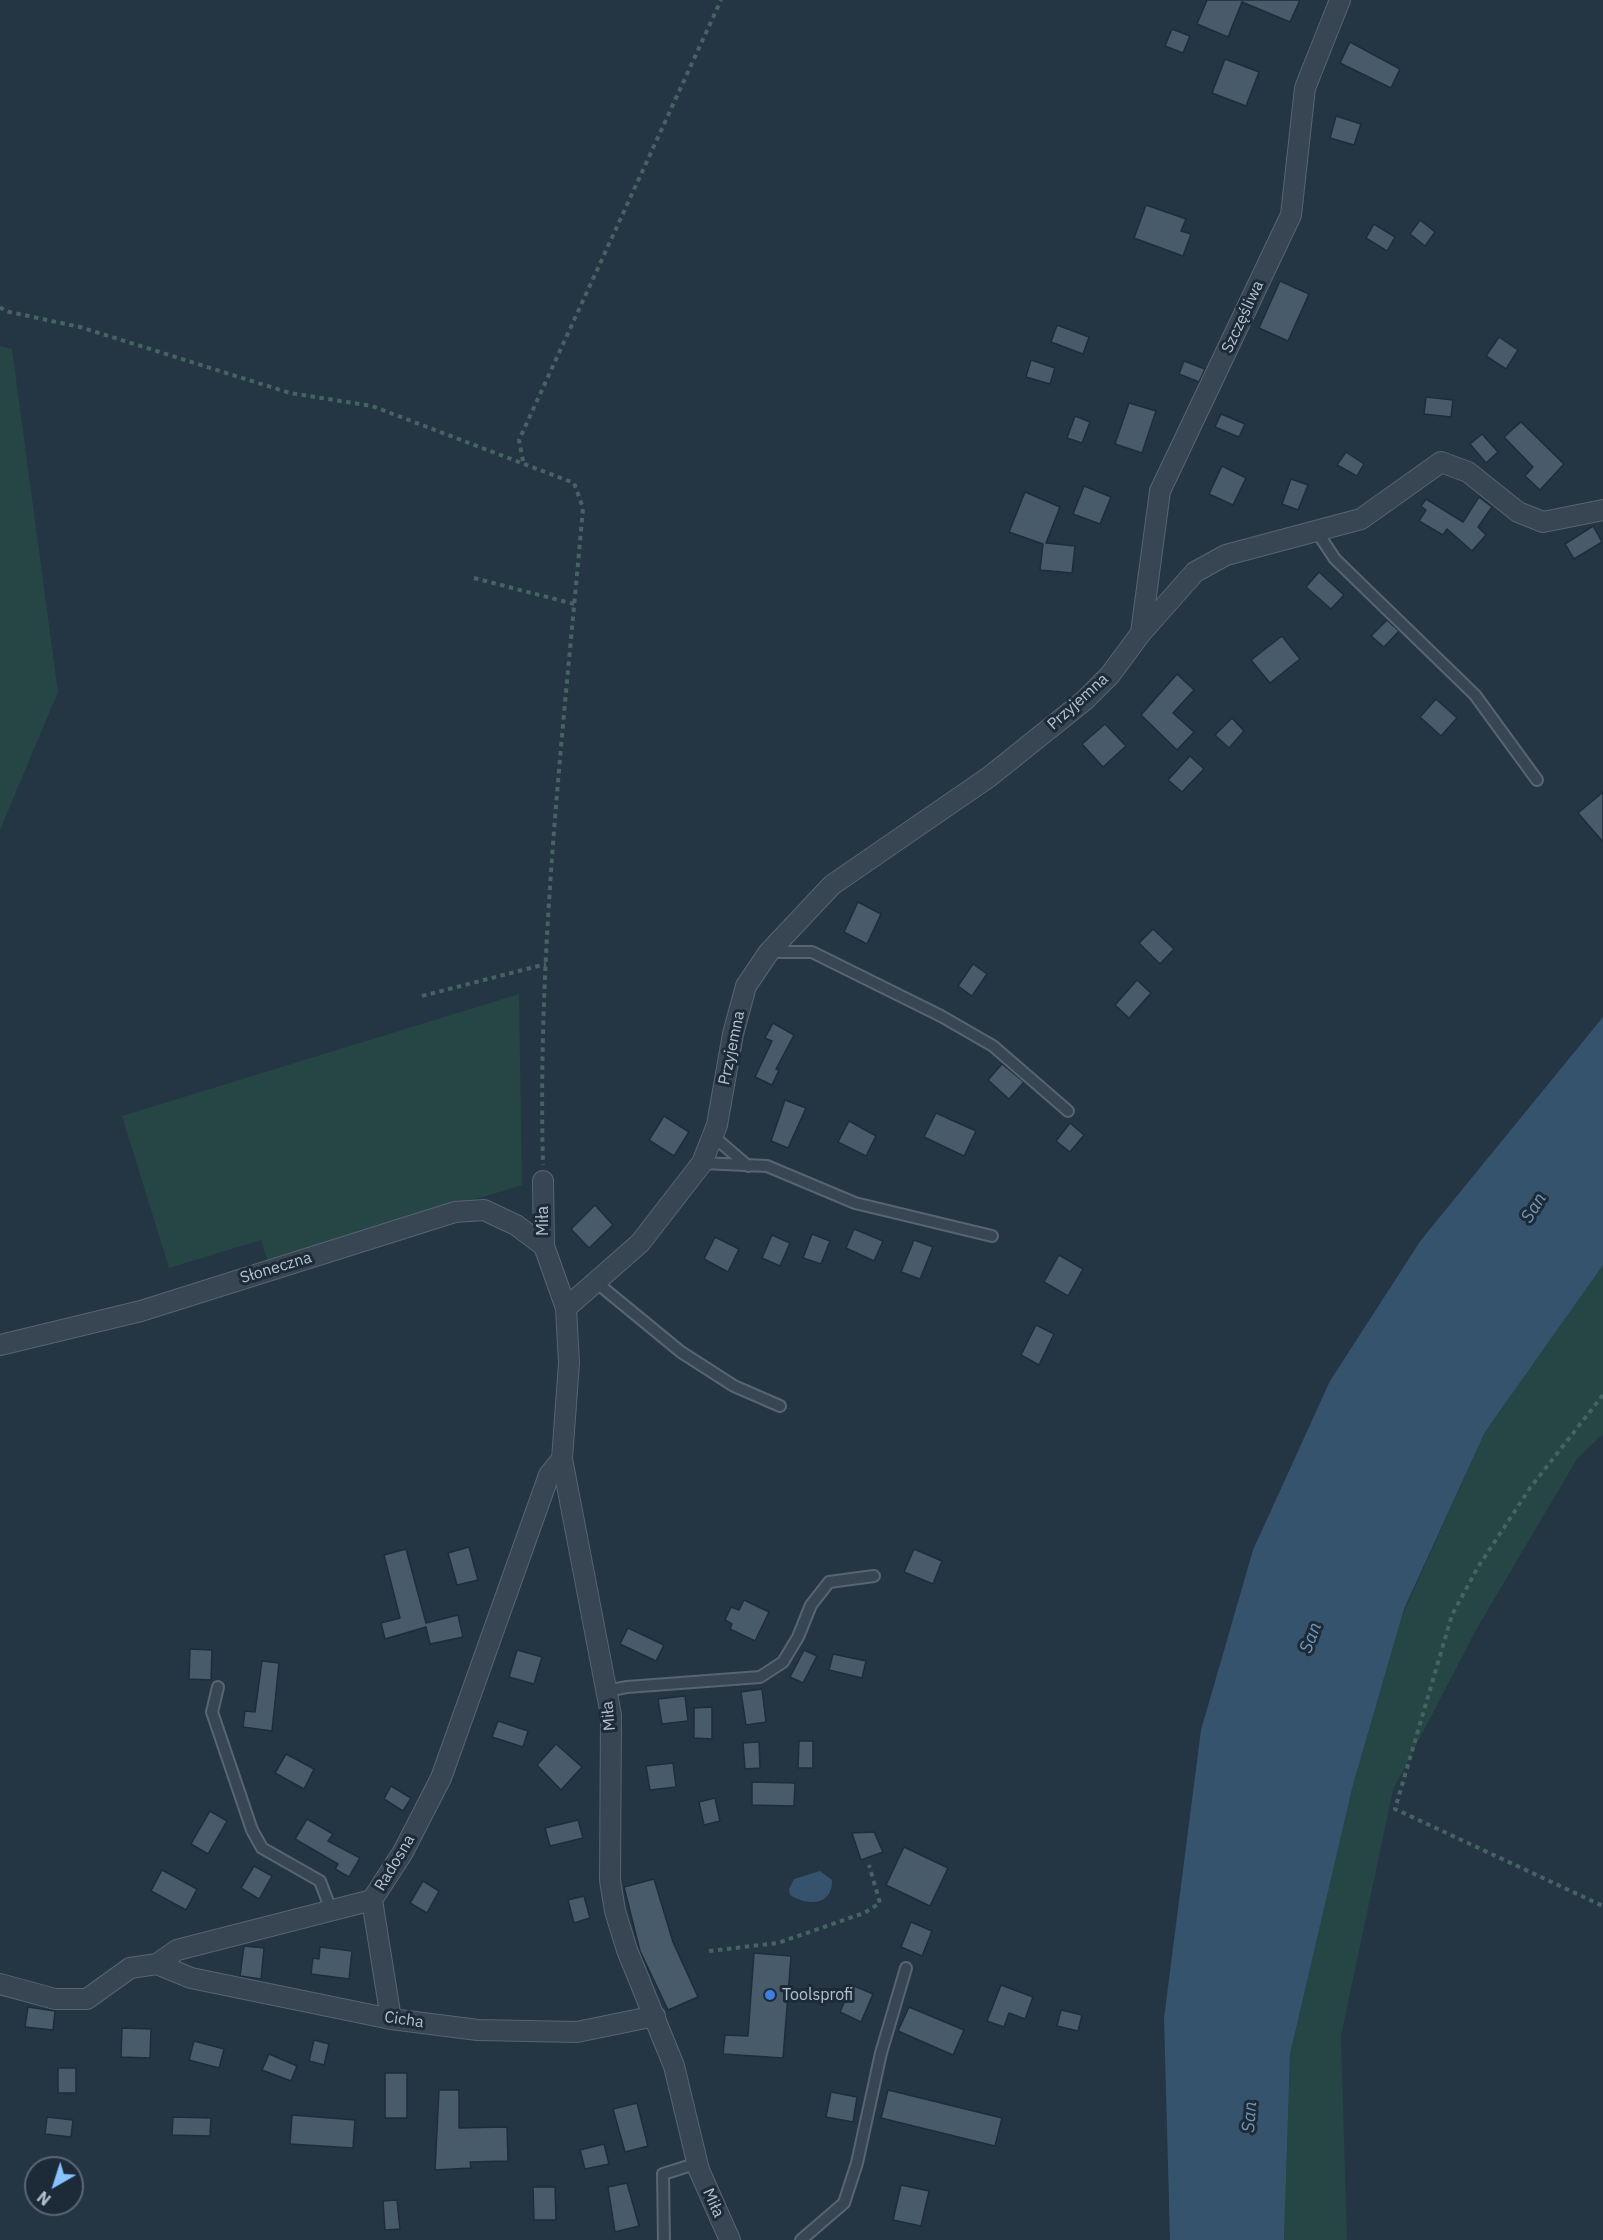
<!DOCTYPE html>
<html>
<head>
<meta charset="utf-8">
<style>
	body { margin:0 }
	#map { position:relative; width:1603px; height:2240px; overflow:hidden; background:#243544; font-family:"IBM Plex Sans",sans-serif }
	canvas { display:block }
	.north { position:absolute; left:24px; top:2156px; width:60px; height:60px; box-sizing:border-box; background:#1d2b39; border:2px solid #5a6774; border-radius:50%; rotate:219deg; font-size:16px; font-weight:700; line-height:24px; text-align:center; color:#b6c1cd }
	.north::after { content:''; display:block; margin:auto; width:21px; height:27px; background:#89c3ff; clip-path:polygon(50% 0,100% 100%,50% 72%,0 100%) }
</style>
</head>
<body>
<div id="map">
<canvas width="1603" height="2240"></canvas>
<div class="north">N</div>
</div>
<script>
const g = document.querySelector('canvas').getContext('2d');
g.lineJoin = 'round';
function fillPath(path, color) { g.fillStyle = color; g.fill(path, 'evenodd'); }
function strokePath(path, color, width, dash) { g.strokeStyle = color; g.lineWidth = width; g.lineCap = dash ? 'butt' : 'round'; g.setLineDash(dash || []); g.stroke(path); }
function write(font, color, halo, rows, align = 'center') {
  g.font = font + ' "IBM Plex Sans",sans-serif'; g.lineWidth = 6; g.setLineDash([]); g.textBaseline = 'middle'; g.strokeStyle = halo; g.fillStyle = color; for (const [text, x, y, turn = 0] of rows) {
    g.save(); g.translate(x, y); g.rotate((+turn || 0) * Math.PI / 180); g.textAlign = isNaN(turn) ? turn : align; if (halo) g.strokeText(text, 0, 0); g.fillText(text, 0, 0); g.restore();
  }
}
fillPath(new Path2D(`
	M 0,346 L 12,349 L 58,692 L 0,830 Z
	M 519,994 L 522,1185 L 268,1263 L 261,1240 L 169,1268 L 122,1116 Z
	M 1603,1265 L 1603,1434 L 1577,1459 L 1476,1630 L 1393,1790 L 1341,2036 L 1347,2240 L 1284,2240 L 1290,2054 L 1353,1785 L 1402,1616 L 1485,1432 Z`), '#264545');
fillPath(new Path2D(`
	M 1603,1017 L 1603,1265 L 1485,1432 L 1404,1609 L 1353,1785 L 1290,2054 L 1284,2240 L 1170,2240 L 1164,2018 L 1201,1730 L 1253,1550 L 1330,1381 L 1421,1240 Z
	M 820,1871 L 832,1880 C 833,1906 807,1906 790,1895 L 789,1889 L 794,1879 Z`), '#36536d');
const building = new Path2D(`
	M 1207,0 L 1300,0 L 1290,22 L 1242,2 L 1228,37 L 1197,24 Z
	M 1172,29 L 1190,36 L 1183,53 L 1165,46 Z
	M 1350,42 L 1400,69 L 1391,88 L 1340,63 Z
	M 1225,59 L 1259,72 L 1246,106 L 1212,93 Z
	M 1336,116 L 1361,124 L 1354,145 L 1330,138 Z
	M 1146,205 L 1186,219 L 1181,231 L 1191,234 L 1183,256 L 1134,238 Z
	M 1420,220 L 1435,232 L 1425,246 L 1410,234 Z
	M 1374,224 L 1395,237 L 1387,251 L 1366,238 Z
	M 1280,281 L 1309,294 L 1288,341 L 1259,328 Z
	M 1057,325 L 1089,337 L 1083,354 L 1051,342 Z
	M 1499,337 L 1518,350 L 1506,369 L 1486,356 Z
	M 1031,360 L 1055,368 L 1050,384 L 1026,377 Z
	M 1184,361 L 1205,369 L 1199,382 L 1179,374 Z
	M 1426,397 L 1453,400 L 1451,417 L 1424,414 Z
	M 1129,403 L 1156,411 L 1142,453 L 1115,444 Z
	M 1221,414 L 1245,424 L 1239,437 L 1215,427 Z
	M 1075,416 L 1090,422 L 1082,443 L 1067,438 Z
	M 1521,422 L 1564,464 L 1540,490 L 1525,476 L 1533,467 L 1504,437 Z
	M 1482,434 L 1498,452 L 1486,463 L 1470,444 Z
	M 1346,452 L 1364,464 L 1357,476 L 1337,465 Z
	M 1222,466 L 1246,478 L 1233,505 L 1209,494 Z
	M 1291,479 L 1308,485 L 1298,510 L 1282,504 Z
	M 1084,486 L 1111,497 L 1100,524 L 1073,514 Z
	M 1025,492 L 1060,507 L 1046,543 L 1075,546 L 1072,573 L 1040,570 L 1043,544 L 1009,532 Z
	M 1479,497 L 1492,507 L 1478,527 L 1486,535 L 1472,551 L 1447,529 L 1443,535 L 1419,521 L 1426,510 L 1421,506 L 1426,499 L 1463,522 Z
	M 1593,526 L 1602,542 L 1574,559 L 1565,544 Z
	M 1319,572 L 1344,595 L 1331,609 L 1306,587 Z
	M 1387,620 L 1399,631 L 1384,647 L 1371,636 Z
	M 1282,636 L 1300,659 L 1270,683 L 1251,660 Z
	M 1177,674 L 1194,690 L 1173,713 L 1194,732 L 1177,750 L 1141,715 Z
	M 1436,699 L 1457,718 L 1441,736 L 1420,717 Z
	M 1232,718 L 1244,731 L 1229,748 L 1215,735 Z
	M 1105,724 L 1126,746 L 1103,767 L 1082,744 Z
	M 1190,756 L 1204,769 L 1182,792 L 1168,780 Z
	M 1603,792 L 1603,842 L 1578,813 Z
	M 858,902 L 881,914 L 867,944 L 844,932 Z
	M 1153,929 L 1174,949 L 1160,964 L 1139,943 Z
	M 973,964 L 987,974 L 972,996 L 958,986 Z
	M 1137,980 L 1151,993 L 1129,1018 L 1115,1005 Z
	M 773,1023 L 794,1035 L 776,1069 L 779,1070 L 772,1085 L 755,1077 L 772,1041 L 765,1038 Z
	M 1002,1064 L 1024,1082 L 1009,1099 L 988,1080 Z
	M 785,1100 L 806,1108 L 788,1148 L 771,1141 Z
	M 936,1113 L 976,1131 L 964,1156 L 924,1137 Z
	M 664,1116 L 689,1132 L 674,1156 L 649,1140 Z
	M 849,1121 L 876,1136 L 866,1156 L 838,1142 Z
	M 1070,1123 L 1084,1135 L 1070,1152 L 1056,1141 Z
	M 595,1205 L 613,1225 L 589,1248 L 571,1229 Z
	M 854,1229 L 883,1241 L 874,1261 L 846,1248 Z
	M 812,1234 L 830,1241 L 821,1264 L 803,1258 Z
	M 772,1235 L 790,1243 L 780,1266 L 762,1258 Z
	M 715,1237 L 739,1249 L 728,1272 L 704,1259 Z
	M 914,1240 L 933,1247 L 920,1279 L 901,1272 Z
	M 1059,1255 L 1083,1269 L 1068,1296 L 1044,1282 Z
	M 1036,1325 L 1054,1334 L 1039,1365 L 1021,1355 Z
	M 469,1547 L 478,1580 L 457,1585 L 448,1553 Z
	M 406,1549 L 426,1623 L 458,1615 L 463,1637 L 430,1644 L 426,1627 L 385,1639 L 381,1623 L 400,1618 L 384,1555 Z
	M 914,1549 L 942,1561 L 933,1584 L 904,1572 Z
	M 744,1600 L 769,1612 L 755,1641 L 730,1629 L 732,1624 L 725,1620 L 731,1607 L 739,1610 Z
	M 628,1628 L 664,1645 L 656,1661 L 620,1644 Z
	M 190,1649 L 212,1650 L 211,1680 L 189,1679 Z
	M 517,1650 L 542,1657 L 534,1684 L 509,1677 Z
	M 804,1650 L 817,1656 L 803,1683 L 790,1677 Z
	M 833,1654 L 866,1661 L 862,1678 L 829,1670 Z
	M 262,1661 L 279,1663 L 272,1731 L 243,1727 L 245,1711 L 255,1712 Z
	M 762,1689 L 766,1722 L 746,1725 L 741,1692 Z
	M 685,1696 L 688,1721 L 662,1724 L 658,1699 Z
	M 712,1707 L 712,1739 L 694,1738 L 694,1708 Z
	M 498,1721 L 528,1731 L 523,1747 L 492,1737 Z
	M 799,1741 L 813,1741 L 813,1768 L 798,1768 Z
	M 759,1742 L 760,1768 L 745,1769 L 743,1743 Z
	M 556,1744 L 582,1767 L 561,1790 L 537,1765 Z
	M 286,1754 L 314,1769 L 304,1789 L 275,1773 Z
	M 673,1763 L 676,1787 L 650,1790 L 646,1766 Z
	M 752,1782 L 795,1783 L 794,1806 L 752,1805 Z
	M 391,1786 L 411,1798 L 403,1811 L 384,1799 Z
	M 715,1798 L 720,1821 L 704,1825 L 699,1802 Z
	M 210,1811 L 227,1821 L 208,1854 L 191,1844 Z
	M 307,1819 L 333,1834 L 328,1841 L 360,1858 L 349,1877 L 335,1869 L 338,1864 L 295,1839 Z
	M 578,1820 L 583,1838 L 550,1846 L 545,1828 Z
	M 874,1832 L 883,1852 L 861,1860 L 852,1833 Z
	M 904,1847 L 948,1868 L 930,1906 L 886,1885 Z
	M 254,1866 L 272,1876 L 259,1899 L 241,1888 Z
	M 162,1870 L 197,1889 L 186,1910 L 151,1891 Z
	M 654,1879 L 673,1942 L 698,1997 L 668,2010 L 640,1951 L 624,1887 Z
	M 423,1881 L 439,1891 L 427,1913 L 410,1903 Z
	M 584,1896 L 590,1918 L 574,1923 L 568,1900 Z
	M 911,1922 L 932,1931 L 922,1956 L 901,1947 Z
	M 244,1946 L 264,1948 L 261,1979 L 240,1976 Z
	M 320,1947 L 352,1951 L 349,1979 L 311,1974 L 313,1958 L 319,1959 Z
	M 754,1953 L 791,1956 L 783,2058 L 723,2054 L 725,2035 L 748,2036 Z
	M 852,1985 L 873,1994 L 861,2022 L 840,2012 Z
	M 1001,1985 L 1033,1997 L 1025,2019 L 1009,2013 L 1004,2027 L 987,2021 Z
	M 28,2007 L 55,2011 L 53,2030 L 25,2027 Z
	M 909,2007 L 964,2030 L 953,2055 L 898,2031 Z
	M 1061,2010 L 1082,2015 L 1078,2031 L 1057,2026 Z
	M 122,2028 L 151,2029 L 150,2058 L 121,2057 Z
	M 314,2040 L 329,2044 L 324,2065 L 309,2061 Z
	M 194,2041 L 224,2049 L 219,2068 L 189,2060 Z
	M 269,2054 L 297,2066 L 291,2081 L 262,2070 Z
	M 58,2068 L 76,2068 L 76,2093 L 58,2093 Z
	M 385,2073 L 407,2073 L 407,2118 L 385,2118 Z
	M 439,2090 L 459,2090 L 459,2128 L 507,2127 L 508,2161 L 470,2162 L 471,2168 L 435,2170 Z
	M 888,2090 L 1002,2118 L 995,2146 L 881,2118 Z
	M 831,2092 L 857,2097 L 853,2122 L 826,2117 Z
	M 637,2103 L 648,2146 L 625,2152 L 613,2109 Z
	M 292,2115 L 355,2120 L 353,2148 L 290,2144 Z
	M 47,2117 L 73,2120 L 71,2137 L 45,2134 Z
	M 173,2117 L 211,2118 L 210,2136 L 172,2135 Z
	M 604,2144 L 609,2164 L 585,2169 L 580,2150 Z
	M 627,2183 L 639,2226 L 615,2232 L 608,2187 Z
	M 901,2185 L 929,2191 L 921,2226 L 893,2220 Z
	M 533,2187 L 555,2187 L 556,2220 L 534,2220 Z
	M 397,2200 L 400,2229 L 385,2230 L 383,2201 Z`);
fillPath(building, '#475b6b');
strokePath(building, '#1f2d3b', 1.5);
const service = new Path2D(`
	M 1317,532 L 1335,559 L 1475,695 L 1537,780
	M 769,952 L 812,952 L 941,1016 L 993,1046 L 1068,1111
	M 713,1136 L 748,1166
	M 702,1163 L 767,1166 L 855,1203 L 992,1236
	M 597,1283 L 681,1352 L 734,1386 L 780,1406
	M 218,1687 L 212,1712 L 252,1830 L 262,1848 L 320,1881 L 331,1910
	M 606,1691 L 627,1687 L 760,1677 L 783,1662 L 798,1637 L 811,1605 L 829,1582 L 874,1576
	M 664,2240 L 663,2174 L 698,2163
	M 801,2240 L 844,2203 L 857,2163 L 881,2053 L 906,1968`);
const minor = new Path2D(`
	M 1141,633 L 1160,491 L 1291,215 L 1305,88 L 1340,0
	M 543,1181 L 544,1246 L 566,1308 L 569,1363 L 562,1459 L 611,1715 L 610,1880 L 615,1911 L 627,1950 L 674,2066 L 699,2170 L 730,2240
	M 566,1308 L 640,1243 L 702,1163 L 717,1125 L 733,1034 L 746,986 L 769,952 L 832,885 L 989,777 L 1085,700 L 1110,675 L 1141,633 L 1195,572 L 1226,555 L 1361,519 L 1441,462 L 1468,472 L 1518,512 L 1543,522 L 1603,510
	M 0,1345 L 141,1311 L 455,1212 L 484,1210 L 516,1225 L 544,1246
	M 372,1900 L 391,2019
	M 157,1964 L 191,1978 L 391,2019 L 478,2030 L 577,2032 L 655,2016
	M 0,1984 L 55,1999 L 87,1999 L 130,1968 L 157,1964 L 177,1950 L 372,1900 L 403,1852 L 441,1778 L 549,1475 L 562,1459`);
strokePath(service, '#576471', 14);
strokePath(minor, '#576471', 22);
strokePath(new Path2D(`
	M 0,307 L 5,311 L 80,327 L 290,393 L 372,406 L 574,483 L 583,508 C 564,726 537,946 543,1165
	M 523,461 L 519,440 L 721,0
	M 474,578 L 574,604
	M 422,996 L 546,964
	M 1603,1395 L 1530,1488 L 1478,1567 L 1452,1615 L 1395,1809 L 1603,1906
	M 709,1951 L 778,1943 L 864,1913 L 880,1903 L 869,1865`), '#466363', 4, [4.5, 4.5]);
strokePath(service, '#384654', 10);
strokePath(minor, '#384654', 20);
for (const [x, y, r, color] of [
	[770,1995,6,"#3f7fe0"]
]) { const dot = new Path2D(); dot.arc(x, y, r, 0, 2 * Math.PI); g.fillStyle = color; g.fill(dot); strokePath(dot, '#1d2b39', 2); }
write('16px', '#b6c1cd', '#1d2b39', [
	["Szczęśliwa",1243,317,-65],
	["Przyjemna",1078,702,-42],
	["Przyjemna",732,1048,-78],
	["Miła",543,1221,-90],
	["Słoneczna",276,1268,-17],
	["Miła",609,1716,-95],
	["Radosna",395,1863,-59],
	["Cicha",404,2020,8],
	["Miła",713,2203,66]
]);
write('16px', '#b6c1cd', '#1d2b39', [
	["Toolsprofi",782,1995]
], 'left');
write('italic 18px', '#7396b4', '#1d2b39', [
	["San",1534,1208,-58],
	["San",1311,1638,-69],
	["San",1250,2117,-86]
]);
</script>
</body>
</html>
